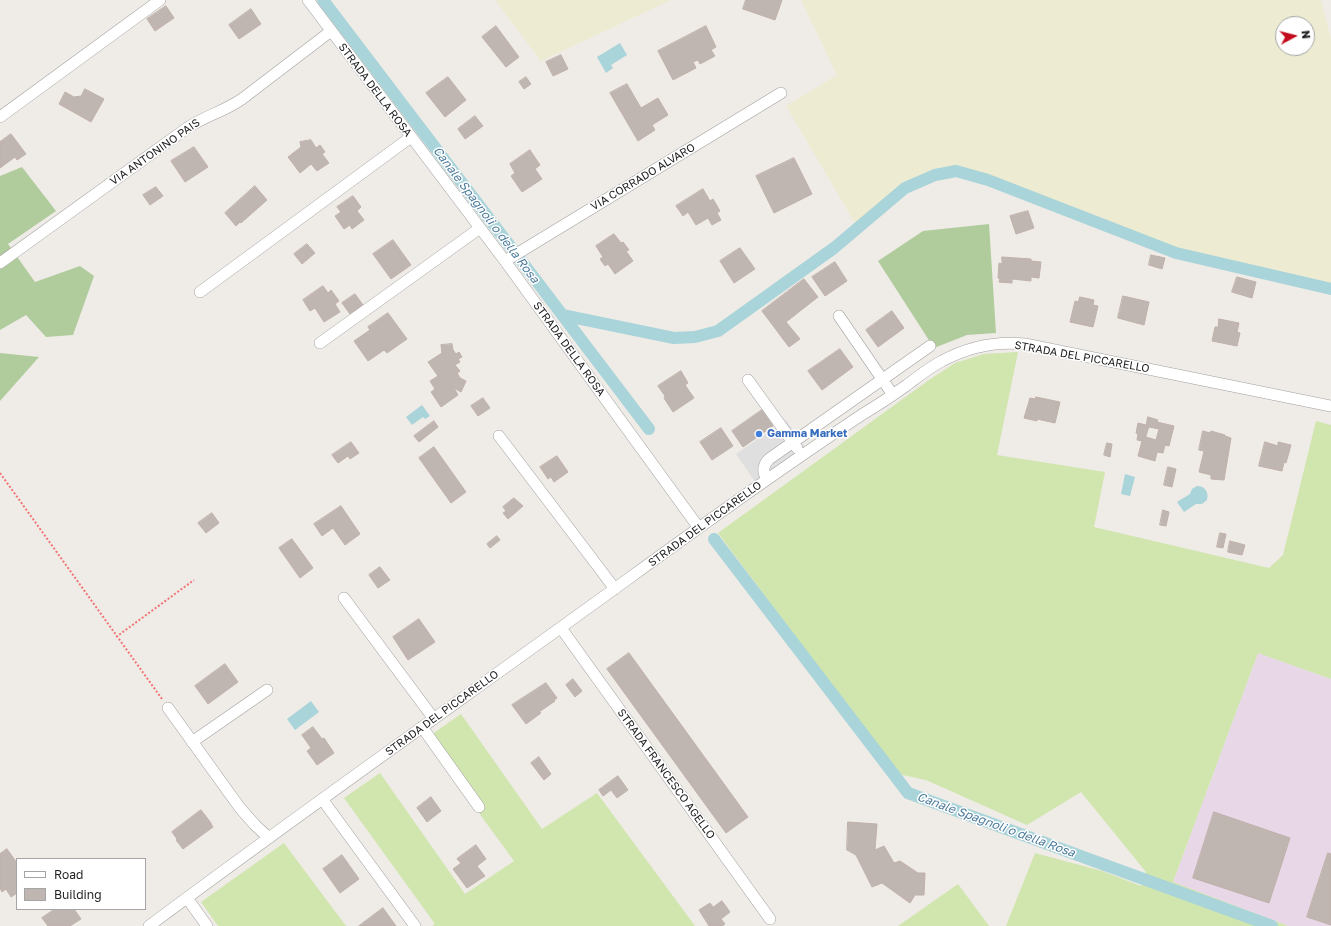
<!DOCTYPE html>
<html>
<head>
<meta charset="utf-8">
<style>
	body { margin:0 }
	#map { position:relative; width:1331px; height:926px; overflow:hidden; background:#efebe6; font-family:"Golos Text",sans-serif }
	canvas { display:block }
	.legend { position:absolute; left:16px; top:858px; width:130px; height:52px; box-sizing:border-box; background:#fff; border:1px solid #a5a5a5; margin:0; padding:5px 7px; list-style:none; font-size:12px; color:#1f1f1f }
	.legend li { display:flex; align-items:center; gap:8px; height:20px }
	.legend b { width:20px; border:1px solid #a5a5a5 }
	.north { position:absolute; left:1275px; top:16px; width:40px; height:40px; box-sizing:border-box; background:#fff; border:1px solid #a5a5a5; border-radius:50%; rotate:83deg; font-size:11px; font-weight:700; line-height:16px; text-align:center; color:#1f1f1f }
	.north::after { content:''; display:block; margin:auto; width:14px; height:18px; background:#c30b1e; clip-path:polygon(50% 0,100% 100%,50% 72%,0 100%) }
</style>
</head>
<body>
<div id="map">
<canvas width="1331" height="926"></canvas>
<ul class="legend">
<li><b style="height:5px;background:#fff"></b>Road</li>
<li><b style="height:11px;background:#bfb6b2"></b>Building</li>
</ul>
<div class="north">N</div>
</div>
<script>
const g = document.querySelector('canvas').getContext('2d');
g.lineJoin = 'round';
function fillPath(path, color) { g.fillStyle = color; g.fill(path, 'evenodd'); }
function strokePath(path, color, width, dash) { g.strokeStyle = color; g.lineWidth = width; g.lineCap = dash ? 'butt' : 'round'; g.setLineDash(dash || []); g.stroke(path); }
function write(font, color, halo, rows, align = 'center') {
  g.font = font + ' "Golos Text",sans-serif'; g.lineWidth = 3; g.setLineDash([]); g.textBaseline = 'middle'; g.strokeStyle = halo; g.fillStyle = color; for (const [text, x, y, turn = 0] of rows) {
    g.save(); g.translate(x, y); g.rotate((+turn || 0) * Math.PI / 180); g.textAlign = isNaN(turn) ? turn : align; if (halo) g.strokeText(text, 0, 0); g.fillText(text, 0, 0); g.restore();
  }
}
fillPath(new Path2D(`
	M 1258,653 L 1331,679 L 1331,926 L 1288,926 L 1173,882 Z`), '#e8d8e7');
fillPath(new Path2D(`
	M 495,0 L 671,0 L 541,61 Z
	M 801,0 L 1321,0 L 1331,39 L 1331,289 L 1176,253 L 988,180 L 957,171 L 935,175 L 905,188 L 858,228 L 786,106 L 837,75 ZM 1283,24 L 1307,24 L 1307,48 L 1283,48 Z`), '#edecd2');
fillPath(new Path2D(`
	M 1018,352 L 997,455 L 1105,472 L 1094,527 L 1269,568 L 1283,555 L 1316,421 L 1331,425 L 1331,679 L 1258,653 L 1173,882 L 1288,926 L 1006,926 L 1035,853 L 1102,871 L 1141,886 L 1146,872 L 1081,792 L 1027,825 L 926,780 L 898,774 L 718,533 L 929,380 L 955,363 L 984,354 Z
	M 461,714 L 542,829 L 597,793 L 695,926 L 432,926 L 435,924 L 344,798 L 380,773 L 465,894 L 514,861 L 425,739 Z
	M 284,843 L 346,926 L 218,926 L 201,902 Z
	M 958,884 L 989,926 L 898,926 Z`), '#d0e6ae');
fillPath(new Path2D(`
	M 22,167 L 56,211 L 8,244 L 35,282 L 80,266 L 94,276 L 73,335 L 46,337 L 26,315 L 0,330 L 0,176 Z
	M 989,224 L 996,333 L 967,335 L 934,348 L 878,261 L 923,231 Z
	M 0,353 L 39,357 L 0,401 Z`), '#b0cc9c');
fillPath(new Path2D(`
	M 786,420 L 806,449 L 756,483 L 736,454 Z`), '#dfdfdf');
fillPath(new Path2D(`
	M 620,43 L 627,55 L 611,65 L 613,68 L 606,73 L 597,57 Z
	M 422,405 L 430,416 L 425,419 L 423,417 L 412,425 L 406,417 Z
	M 1125,474 L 1135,477 L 1130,496 L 1121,494 Z
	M 1197,486 C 1205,486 1209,492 1207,500 L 1202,504 L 1196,504 L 1184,512 L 1177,502 L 1190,494 L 1192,489 Z
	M 311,701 L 319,712 L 295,730 L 287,719 Z`), '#a8d4da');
strokePath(new Path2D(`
	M 323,0 L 649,429
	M 562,315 L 674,338 L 695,337 L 718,331 L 834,248 L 905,188 L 935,175 L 956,171 L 988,180 L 1176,253 L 1331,289
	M 714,539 L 908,793 L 1272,926`), '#a8d4da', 12);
const building = new Path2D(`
	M 746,0 L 782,0 L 775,20 L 743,9 Z
	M 166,6 L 174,18 L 155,31 L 147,19 Z
	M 251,9 L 261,24 L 239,39 L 229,25 Z
	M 496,26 L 519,57 L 506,67 L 482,37 Z
	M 706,26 L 716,47 L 711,50 L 715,56 L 700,64 L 698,60 L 693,62 L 696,68 L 673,80 L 658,51 Z
	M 561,55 L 568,69 L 553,76 L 546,62 Z
	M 448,77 L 466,100 L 445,117 L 426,93 Z
	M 526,77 L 531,84 L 524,89 L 519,82 Z
	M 627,84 L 641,108 L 658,98 L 668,115 L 652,125 L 655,130 L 638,141 L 610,93 Z
	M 85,89 L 104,99 L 91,122 L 59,104 L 65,92 L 74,97 L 81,96 Z
	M 475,116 L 483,126 L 465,139 L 458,129 Z
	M 11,134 L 26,154 L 17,160 L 15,157 L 0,168 L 0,142 Z
	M 311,140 L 316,148 L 320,145 L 325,152 L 322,154 L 329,163 L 317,171 L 311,164 L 300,173 L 288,157 L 301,147 L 300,142 Z
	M 194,147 L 208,167 L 185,182 L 171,161 Z
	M 530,150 L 540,165 L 535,169 L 542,179 L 522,192 L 511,176 L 515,173 L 510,164 Z
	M 794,158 L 812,194 L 774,213 L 756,176 Z
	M 255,186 L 267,200 L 241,223 L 240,222 L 236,226 L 225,213 Z
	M 156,187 L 163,196 L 150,205 L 143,195 Z
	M 703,189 L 710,201 L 713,199 L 720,211 L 717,213 L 721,220 L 712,225 L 708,218 L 696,225 L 688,212 L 683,216 L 676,206 Z
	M 353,196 L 361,207 L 357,211 L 364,220 L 352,229 L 350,225 L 344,229 L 335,216 L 341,212 L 337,207 Z
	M 1028,211 L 1034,228 L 1016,234 L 1010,216 Z
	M 614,234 L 621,243 L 623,242 L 629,250 L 626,251 L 633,261 L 615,274 L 608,264 L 605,266 L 600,259 L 603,257 L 596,246 Z
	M 393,240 L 411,265 L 391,279 L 373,254 Z
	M 307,244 L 315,253 L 302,264 L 294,254 Z
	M 740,248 L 755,269 L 734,283 L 720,261 Z
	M 1151,255 L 1165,258 L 1162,269 L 1149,265 Z
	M 1002,257 L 1031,259 L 1031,261 L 1041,262 L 1039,278 L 1031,277 L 1031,281 L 1012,279 L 1012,283 L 999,282 L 1000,279 L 998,278 L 999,263 L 1002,264 Z
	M 835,262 L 847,281 L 825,296 L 812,277 Z
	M 1237,277 L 1256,282 L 1252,298 L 1232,292 Z
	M 804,279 L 818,297 L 786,322 L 800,339 L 789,347 L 762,311 Z
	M 323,286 L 328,293 L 331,290 L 339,301 L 335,304 L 340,312 L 324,322 L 315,308 L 310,311 L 303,300 Z
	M 355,294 L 363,305 L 350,314 L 342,303 Z
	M 1123,296 L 1149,302 L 1144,325 L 1118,318 Z
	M 1080,297 L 1094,300 L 1093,305 L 1098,306 L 1093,327 L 1070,322 L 1075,301 L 1078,302 Z
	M 892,311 L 904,328 L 878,347 L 866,330 Z
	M 388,313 L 407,339 L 387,353 L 384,350 L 368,361 L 354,341 L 370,330 L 368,327 Z
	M 1219,319 L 1239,323 L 1237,332 L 1240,333 L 1237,346 L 1212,341 L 1215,327 L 1218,327 Z
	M 452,344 L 453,350 L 456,354 L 459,352 L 462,357 L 458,359 L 460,362 L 455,365 L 460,371 L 457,373 L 460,378 L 466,381 L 461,392 L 454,388 L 458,395 L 441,407 L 431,392 L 435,389 L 430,381 L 438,376 L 428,362 L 442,353 L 441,345 Z
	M 840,349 L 853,367 L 822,390 L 808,371 Z
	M 681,371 L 688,383 L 685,385 L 694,398 L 673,412 L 664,398 L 665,396 L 658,386 Z
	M 1036,397 L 1060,402 L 1055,423 L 1037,419 L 1037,421 L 1024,418 L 1030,398 L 1035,399 Z
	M 483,398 L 490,408 L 478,416 L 471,406 Z
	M 762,410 L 773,426 L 743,447 L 732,431 Z
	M 1148,417 L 1158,420 L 1157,422 L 1174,426 L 1169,446 L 1165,445 L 1163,453 L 1157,452 L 1155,461 L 1138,456 L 1142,441 L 1137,440 L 1138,434 L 1136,433 L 1138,423 L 1146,425 ZM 1149,427 L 1159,429 L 1156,440 L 1146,437 Z
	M 434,421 L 438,427 L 419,442 L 414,436 Z
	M 721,428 L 733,446 L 712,460 L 700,442 Z
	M 1203,431 L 1210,433 L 1211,431 L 1225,435 L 1225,436 L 1231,438 L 1224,480 L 1211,479 L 1211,475 L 1199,472 L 1204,451 L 1199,450 Z
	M 351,442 L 359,453 L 350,459 L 348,456 L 338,463 L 332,455 Z
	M 1265,442 L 1278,446 L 1278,442 L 1291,445 L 1286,463 L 1284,462 L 1282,471 L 1259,466 Z
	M 1107,443 L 1112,444 L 1110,457 L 1104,455 Z
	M 434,447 L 466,492 L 451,503 L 419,458 Z
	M 557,456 L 568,472 L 554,482 L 551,477 L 548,479 L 540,467 Z
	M 1168,467 L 1176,469 L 1172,487 L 1164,485 Z
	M 514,498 L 523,506 L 508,519 L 503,513 L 506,511 L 503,507 Z
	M 341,506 L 360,534 L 345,545 L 333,528 L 322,536 L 314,524 Z
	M 1163,510 L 1169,512 L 1166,526 L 1160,525 Z
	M 212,513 L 219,523 L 206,533 L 198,523 Z
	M 1220,533 L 1226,534 L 1223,548 L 1217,547 Z
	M 497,536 L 500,540 L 490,548 L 487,544 Z
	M 292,539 L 313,568 L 300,578 L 279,548 Z
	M 1230,541 L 1245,545 L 1242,555 L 1228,552 Z
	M 380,567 L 390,580 L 378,588 L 369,575 Z
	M 419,619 L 435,642 L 408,660 L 393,637 Z
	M 629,653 L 748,817 L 726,833 L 607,669 Z
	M 225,664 L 238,682 L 208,704 L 195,686 Z
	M 573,679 L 582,691 L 575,697 L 566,685 Z
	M 546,683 L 557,698 L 554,700 L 555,701 L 539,712 L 541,713 L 526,724 L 512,705 Z
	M 313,727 L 322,739 L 324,738 L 334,753 L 317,765 L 307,751 L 311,748 L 302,735 Z
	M 539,757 L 551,774 L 544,780 L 531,763 Z
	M 618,776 L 628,790 L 617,798 L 611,790 L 603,796 L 599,790 Z
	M 431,797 L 441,811 L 427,822 L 417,808 Z
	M 201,810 L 211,823 L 211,824 L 213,827 L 183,849 L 176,840 L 177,839 L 172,832 Z
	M 1214,812 L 1290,838 L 1269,903 L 1193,878 Z
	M 848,822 L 877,824 L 875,850 L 884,846 L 894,863 L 900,861 L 918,873 L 925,873 L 924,895 L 915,895 L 910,903 L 882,883 L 872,887 L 856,855 L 847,850 Z
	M 476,845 L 486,859 L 477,866 L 485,876 L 467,888 L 453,869 L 461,863 L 457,859 Z
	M 7,849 L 17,863 L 17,893 L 11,897 L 6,889 L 2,892 L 0,888 L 0,854 Z
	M 1328,853 L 1331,854 L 1331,925 L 1307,917 Z
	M 342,855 L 359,879 L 340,893 L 323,869 Z
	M 722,901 L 730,912 L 721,919 L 725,924 L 722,926 L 709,926 L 699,910 L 710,903 L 713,907 Z
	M 383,908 L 396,926 L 359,926 Z
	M 55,909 L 74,909 L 81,919 L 70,926 L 48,926 L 42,918 Z`);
fillPath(building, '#bfb6b2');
strokePath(building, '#c0b0a9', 1);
const minor = new Path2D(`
	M 308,0 L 505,261 L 699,528
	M 0,117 L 160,0
	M 505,261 L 781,93
	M 0,263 L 187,128 C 205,116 225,111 242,99 L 331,31
	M 200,292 L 411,137
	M 839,316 L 893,395
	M 320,343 L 480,228
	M 748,380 L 797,448
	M 499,436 L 615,589
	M 767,479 C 762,472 763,465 769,459 L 930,346
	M 344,598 L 434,719
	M 561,628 L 770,919
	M 168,708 L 240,808 L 255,825 L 269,838
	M 422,727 L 479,807
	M 192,742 L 267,690
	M 322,799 L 415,926
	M 187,898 L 207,926
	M 149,926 C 307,808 468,695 628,579 C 705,523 783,467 863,414 C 878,405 893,395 907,385 C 919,376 930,367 942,361 C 968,347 996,341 1025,344 L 1331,406`);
strokePath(minor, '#a0a0a0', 12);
strokePath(new Path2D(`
	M 0,473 L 162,699
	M 116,637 L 194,580`), '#f27374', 2, [2, 2]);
strokePath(minor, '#fff', 11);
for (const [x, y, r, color] of [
	[759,434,4,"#3f7fe0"]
]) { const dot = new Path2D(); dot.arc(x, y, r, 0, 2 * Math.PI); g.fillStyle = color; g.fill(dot); strokePath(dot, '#fff', 1.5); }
write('11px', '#1f1f1f', '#fff', [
	["STRADA DELLA ROSA",375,90,53],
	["VIA ANTONINO PAIS",155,152,-35],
	["VIA CORRADO ALVARO",643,177,-31],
	["STRADA DELLA ROSA",569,349,54],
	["STRADA DEL PICCARELLO",1082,357,10],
	["STRADA DEL PICCARELLO",705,524,-36],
	["STRADA DEL PICCARELLO",442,713,-36],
	["STRADA FRANCESCO AGELLO",666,774,54]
]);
write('bold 11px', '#366cbe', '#fff', [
	["Gamma Market",767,434]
], 'left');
write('italic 12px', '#4a7a9b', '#fff', [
	["Canale Spagnoli o della Rosa",486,215,53],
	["Canale Spagnoli o della Rosa",996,825,20]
]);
</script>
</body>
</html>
